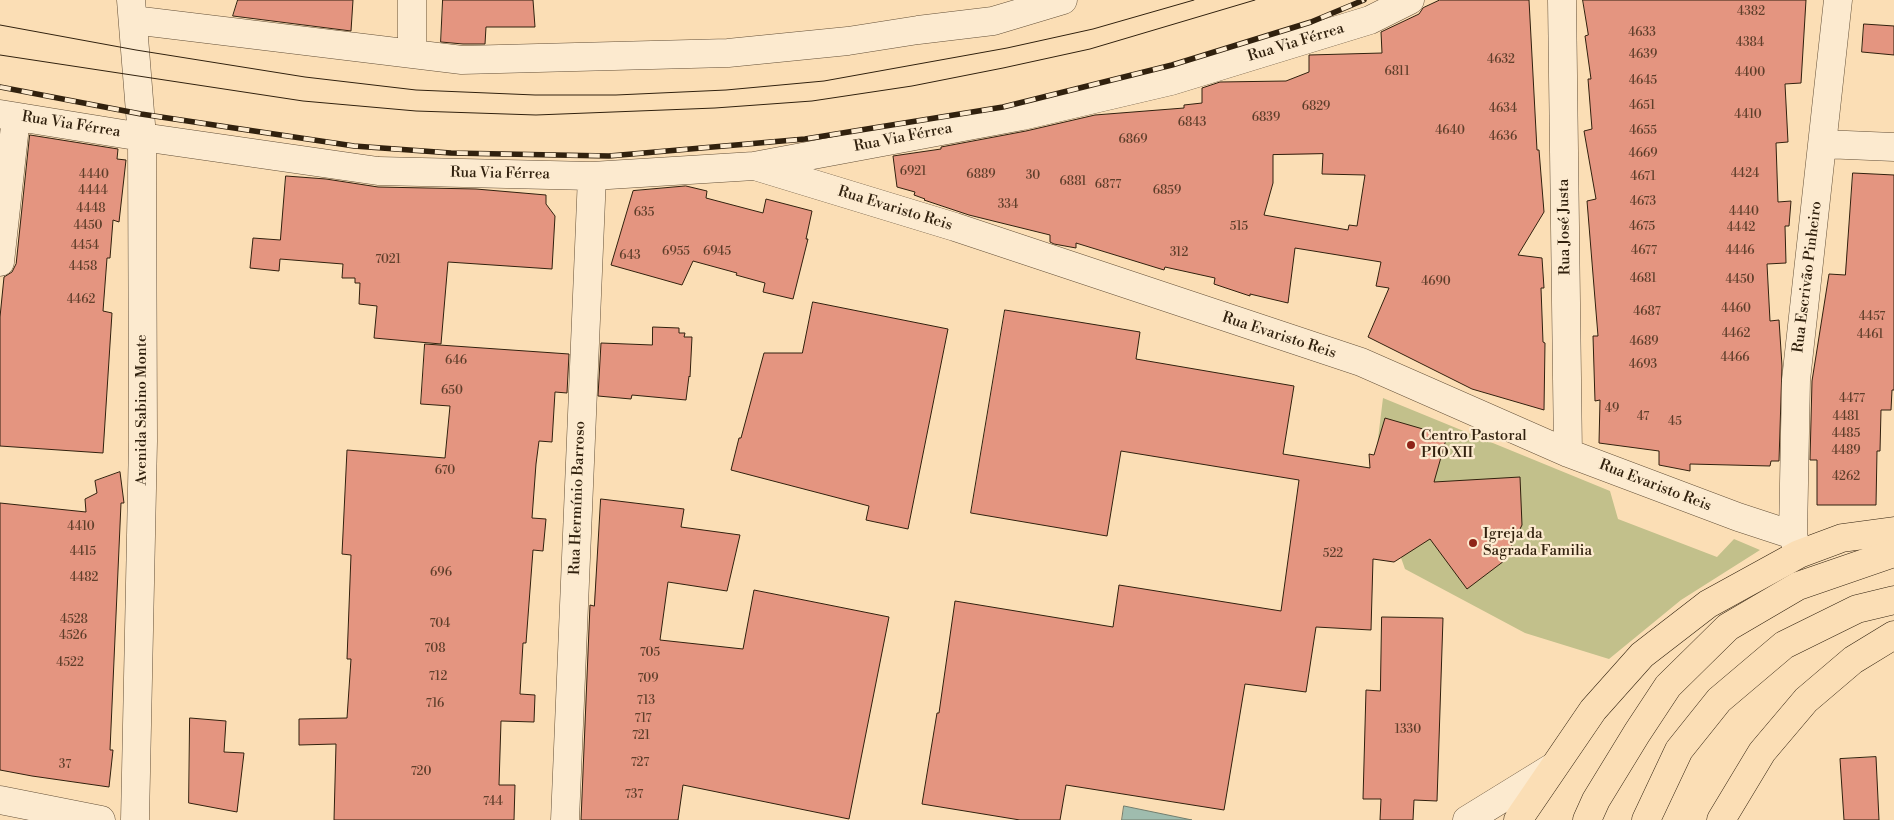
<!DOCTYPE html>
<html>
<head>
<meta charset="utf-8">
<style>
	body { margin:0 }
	canvas { display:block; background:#fbdeb5 }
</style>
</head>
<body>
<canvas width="1894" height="820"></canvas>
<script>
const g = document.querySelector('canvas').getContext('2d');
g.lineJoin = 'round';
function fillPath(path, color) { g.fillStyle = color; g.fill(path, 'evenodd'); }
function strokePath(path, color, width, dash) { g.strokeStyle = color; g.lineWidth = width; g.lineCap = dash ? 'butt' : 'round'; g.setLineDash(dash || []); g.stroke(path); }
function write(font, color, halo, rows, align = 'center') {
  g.font = font + ' "Libre Bodoni",serif'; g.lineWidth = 4.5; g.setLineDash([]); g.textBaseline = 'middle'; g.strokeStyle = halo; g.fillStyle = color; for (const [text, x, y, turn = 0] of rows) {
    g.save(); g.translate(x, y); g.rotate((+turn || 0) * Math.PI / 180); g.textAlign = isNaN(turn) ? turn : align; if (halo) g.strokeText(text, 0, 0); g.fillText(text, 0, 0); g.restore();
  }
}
fillPath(new Path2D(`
	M 1383,398 L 1610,491 L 1618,519 L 1717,557 L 1734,539 L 1760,550 L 1681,600 L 1609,659 L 1525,633 L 1405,569 L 1373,479 Z`), '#c2c08b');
const water = new Path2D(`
	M 1124,806 L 1192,820 L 1122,820 Z`);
fillPath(water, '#9fbcae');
strokePath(water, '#737e6e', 1);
const building = new Path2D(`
	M 238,0 L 353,0 L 351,31 L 233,16 Z
	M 443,0 L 533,0 L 535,27 L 486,27 L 485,44 L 463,44 L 441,42 Z
	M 1440,0 L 1529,0 L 1537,150 L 1539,150 L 1544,212 L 1518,255 L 1542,258 L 1544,288 L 1541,288 L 1543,342 L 1545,343 L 1544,410 L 1472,389 L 1368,337 L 1389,288 L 1376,286 L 1381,262 L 1295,248 L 1288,303 L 1250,294 L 1250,296 L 1214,284 L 1215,278 L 1165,267 L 1164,270 L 1076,243 L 1076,248 L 1054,244 L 1050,242 L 1050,235 L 969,215 L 924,200 L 925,199 L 914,195 L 915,192 L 897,187 L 893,156 L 941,149 L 941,147 L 1026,131 L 1095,115 L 1184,108 L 1184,105 L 1202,103 L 1202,88 L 1220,82 L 1286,81 L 1309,72 L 1309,55 L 1382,53 L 1381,32 L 1419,14 L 1423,8 ZM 1323,154 L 1322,174 L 1365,175 L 1357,226 L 1349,225 L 1348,230 L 1264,215 L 1273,183 L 1273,155 Z
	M 1583,0 L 1806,0 L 1801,83 L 1785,84 L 1788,142 L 1776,143 L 1778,202 L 1791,201 L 1789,226 L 1785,226 L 1786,263 L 1767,264 L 1770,321 L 1779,320 L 1782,366 L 1779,461 L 1771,461 L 1770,466 L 1690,464 L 1690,471 L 1659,465 L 1659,451 L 1599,443 L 1600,400 L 1595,401 L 1593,336 L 1598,336 L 1587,201 L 1596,199 L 1584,131 L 1592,129 L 1588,79 L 1591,79 L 1585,36 L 1588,35 Z
	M 1864,24 L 1894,26 L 1894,55 L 1862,52 Z
	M 30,135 L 118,149 L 117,159 L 126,160 L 119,222 L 113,220 L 110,258 L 107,258 L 103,311 L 112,313 L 103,453 L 0,446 L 0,317 L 4,277 L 12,272 L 16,264 Z
	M 1853,173 L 1894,175 L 1894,390 L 1892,390 L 1891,410 L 1881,410 L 1880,451 L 1877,451 L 1876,505 L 1817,505 L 1817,460 L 1810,460 L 1812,381 L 1829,274 L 1845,275 Z
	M 286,176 L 326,179 L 378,187 L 476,189 L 546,195 L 546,204 L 555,216 L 552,269 L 448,262 L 441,344 L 374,338 L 377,306 L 359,304 L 360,283 L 355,283 L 355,278 L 342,278 L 343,264 L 280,259 L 279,271 L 250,268 L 253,238 L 280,240 Z
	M 686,186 L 707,191 L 706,198 L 763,213 L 766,199 L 812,211 L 806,239 L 808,239 L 793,299 L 763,292 L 765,283 L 736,275 L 737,273 L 693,261 L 682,285 L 611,265 L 633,191 Z
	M 813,302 L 948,329 L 908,529 L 866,520 L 869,506 L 731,470 L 739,438 L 741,438 L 764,353 L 802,353 Z
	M 1005,310 L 1140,332 L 1136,359 L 1294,386 L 1283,454 L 1370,468 L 1369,454 L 1374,455 L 1385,418 L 1447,436 L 1434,482 L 1520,477 L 1522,525 L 1504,561 L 1467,589 L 1430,539 L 1394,562 L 1373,559 L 1371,630 L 1316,627 L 1306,692 L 1245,684 L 1224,810 L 1066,785 L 1060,820 L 1020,820 L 922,804 L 937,713 L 939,713 L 955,601 L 1113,627 L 1119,585 L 1281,611 L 1299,480 L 1121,451 L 1107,536 L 971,513 Z
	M 653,327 L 679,328 L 679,333 L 685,333 L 684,337 L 692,337 L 690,377 L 689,376 L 686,400 L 632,395 L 631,399 L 598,396 L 601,343 L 652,345 Z
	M 425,344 L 569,354 L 567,393 L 555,392 L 552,442 L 539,441 L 536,464 L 532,518 L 546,519 L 543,551 L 533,550 L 526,643 L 523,643 L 520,694 L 535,695 L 534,722 L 501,721 L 499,785 L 515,785 L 514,820 L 334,820 L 336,744 L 299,745 L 299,719 L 347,718 L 351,659 L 347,659 L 351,555 L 342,554 L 347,450 L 445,458 L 450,406 L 421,404 Z
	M 120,472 L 124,503 L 121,503 L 110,750 L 113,750 L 109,787 L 32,776 L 0,770 L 0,503 L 86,512 L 85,499 L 97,493 L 95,481 Z
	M 601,499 L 684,509 L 681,527 L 740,535 L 727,591 L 668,582 L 660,640 L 743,649 L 754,590 L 889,617 L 849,819 L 683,785 L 678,820 L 581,820 L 590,605 L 594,606 Z
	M 1382,617 L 1443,618 L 1437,801 L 1414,800 L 1413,820 L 1380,820 L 1381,799 L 1363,799 L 1366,690 L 1380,691 Z
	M 190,718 L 226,721 L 224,752 L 244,753 L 237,812 L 189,803 Z
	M 1876,757 L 1879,820 L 1844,820 L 1840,759 Z`);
fillPath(building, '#e49580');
strokePath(building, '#31210e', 1);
const minor = new Path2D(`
	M 131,0 L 142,137 L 143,441 L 135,820
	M 412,0 L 412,54
	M 1562,0 L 1568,453
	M 133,20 L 462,60 L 728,53 L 848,41 L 918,30 L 993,21 L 1063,0
	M 0,114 L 142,137 L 378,171 L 592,176 L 754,166 L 1022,116 L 1171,81 L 1370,20 L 1410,0
	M 1823,144 L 1894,147
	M 758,167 L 955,227 L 1361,362 L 1568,453 L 1738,517 L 1793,535
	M 0,262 L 16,117
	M 1798,553 L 1793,535 L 1796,380 L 1838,0
	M 0,800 L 101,820
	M 565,820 L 592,176
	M 1467,820 L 1553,767`);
const major = new Path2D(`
	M 1518,820 L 1593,710 L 1642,655 L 1708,604 L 1799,554 L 1842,538 L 1894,531
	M 1721,820 L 1762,752 L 1806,700 L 1853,660 L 1894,635`);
const highway = new Path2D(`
	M 1587,820 L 1596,800 L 1637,733 L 1668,686 L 1728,627 L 1798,586 L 1894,553
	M 1646,820 L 1679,750 L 1719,700 L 1784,645 L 1857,609 L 1894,600`);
strokePath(minor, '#645038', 29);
strokePath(major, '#31210e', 29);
strokePath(highway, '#31210e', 29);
strokePath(minor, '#fceacf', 28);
strokePath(major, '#fbdeb5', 28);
strokePath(highway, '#fbdeb5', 28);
strokePath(new Path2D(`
	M 0,25 L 136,50 L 305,77 L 416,90 L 535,95 L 616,95 L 726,90 L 824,81 L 1007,48 L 1093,29 L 1194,0
	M 0,55 L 303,101 L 416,111 L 536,115 L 715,108 L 812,101 L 912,86 L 1003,68 L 1090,49 L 1255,0`), '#31210e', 1);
const rail = new Path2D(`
	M 0,87 L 141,114 L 354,146 L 451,153 L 609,156 L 805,139 L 1003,107 L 1172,65 L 1311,22 L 1364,0`);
strokePath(rail, '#31210e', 5.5);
strokePath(rail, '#fceacf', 4, [11]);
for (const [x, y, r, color] of [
	[1411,445,5,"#8f2418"],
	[1473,543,5,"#8f2418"]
]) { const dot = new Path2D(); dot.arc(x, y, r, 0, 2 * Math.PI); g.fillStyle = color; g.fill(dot); strokePath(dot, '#fceacf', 2); }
write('12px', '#5e3e2a', null, [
	["4382",1751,12],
	["4633",1642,33],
	["4384",1750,43],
	["4639",1643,55],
	["4632",1501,60],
	["6811",1397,72],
	["4400",1750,73],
	["4645",1643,81],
	["4651",1642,106],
	["6829",1316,107],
	["4634",1503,109],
	["4410",1748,115],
	["6839",1266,118],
	["6843",1192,123],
	["4640",1450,131],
	["4655",1643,131],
	["4636",1503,137],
	["6869",1133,140],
	["4669",1643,154],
	["6921",913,172],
	["4424",1745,174],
	["4440",94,175],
	["6889",981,175],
	["30",1033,176],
	["4671",1643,177],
	["6881",1073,182],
	["6877",1108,185],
	["4444",93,191],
	["6859",1167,191],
	["4673",1643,202],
	["334",1008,205],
	["4448",91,209],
	["4440",1744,212],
	["635",644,213],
	["4450",88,226],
	["515",1239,227],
	["4675",1642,227],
	["4442",1741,228],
	["4454",85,246],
	["4677",1644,251],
	["4446",1740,251],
	["6955",676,252],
	["6945",717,252],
	["312",1179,253],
	["643",630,256],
	["7021",388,260],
	["4458",83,267],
	["4681",1643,279],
	["4450",1740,280],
	["4690",1436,282],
	["4462",81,300],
	["4460",1736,309],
	["4687",1647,312],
	["4457",1872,317],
	["4462",1736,334],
	["4461",1870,335],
	["4689",1644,342],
	["4466",1735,358],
	["646",456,361],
	["4693",1643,365],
	["650",452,391],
	["4477",1852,399],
	["49",1612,409],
	["47",1643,417],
	["4481",1846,417],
	["45",1675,422],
	["4485",1846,434],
	["4489",1846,451],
	["670",445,471],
	["4262",1846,477],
	["4410",81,527],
	["4415",83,552],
	["522",1333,554],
	["696",441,573],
	["4482",84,578],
	["4528",74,620],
	["704",440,624],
	["4526",73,636],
	["708",435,649],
	["705",650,653],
	["4522",70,663],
	["712",438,677],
	["709",648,679],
	["713",646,701],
	["716",435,704],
	["717",643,719],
	["1330",1408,730],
	["721",641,736],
	["727",640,763],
	["37",65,765],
	["720",421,772],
	["737",634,795],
	["744",493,802]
]);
write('15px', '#31210e', '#fceacf', [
	["Rua Via Férrea",1296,43,-17],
	["Rua Via Férrea",71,125,9],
	["Rua Via Férrea",903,138,-11],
	["Rua Via Férrea",500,174,1],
	["Rua Evaristo Reis",895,209,17],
	["Rua José Justa",1565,227,-91],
	["Rua Escrivão Pinheiro",1808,277,-83],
	["Rua Evaristo Reis",1279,336,18],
	["Avenida Sabino Monte",142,410,-90],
	["Rua Evaristo Reis",1655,486,21],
	["Rua Hermínio Barroso",578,498,-88]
]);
write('15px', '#31210e', '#fceacf', [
	["Centro Pastoral",1421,436],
	["PIO XII",1421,453],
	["Igreja da",1483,534],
	["Sagrada Familia",1483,551]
], 'left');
</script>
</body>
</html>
